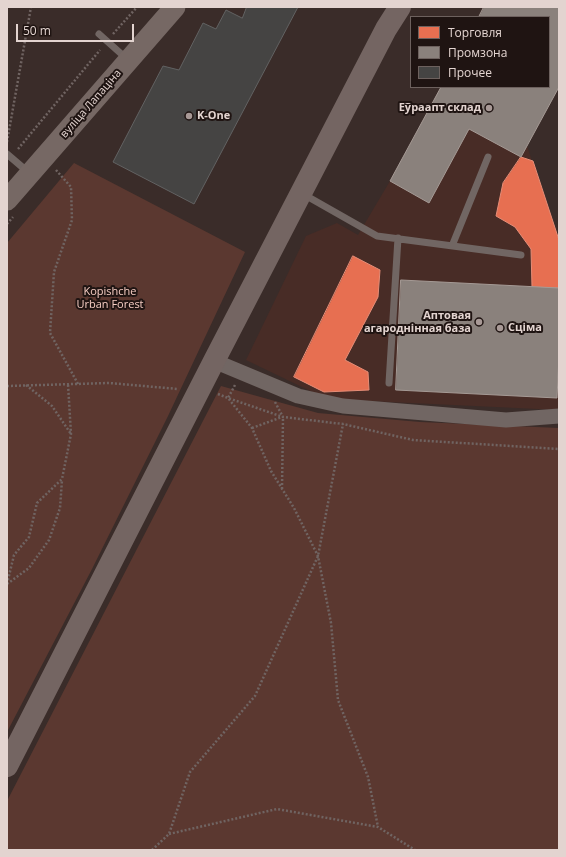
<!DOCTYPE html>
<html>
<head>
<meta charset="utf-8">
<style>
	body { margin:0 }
	#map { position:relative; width:566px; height:857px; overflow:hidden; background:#3a2c29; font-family:"Open Sans",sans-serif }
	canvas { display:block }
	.frame { position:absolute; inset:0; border:8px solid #e3d4d0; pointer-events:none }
	.legend { position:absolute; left:410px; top:16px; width:140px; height:72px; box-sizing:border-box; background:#1f1412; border:1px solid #6d615e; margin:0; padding:5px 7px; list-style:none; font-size:12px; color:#e3d4d0 }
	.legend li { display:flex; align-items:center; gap:8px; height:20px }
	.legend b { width:20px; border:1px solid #6d615e }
	.scale { position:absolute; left:16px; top:24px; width:118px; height:18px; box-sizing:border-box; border:2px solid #e3d4d0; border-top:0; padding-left:5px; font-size:12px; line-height:14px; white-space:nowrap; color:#e3d4d0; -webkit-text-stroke:3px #1f1412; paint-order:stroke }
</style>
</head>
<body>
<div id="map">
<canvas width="566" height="857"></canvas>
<div class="frame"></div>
<ul class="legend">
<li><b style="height:11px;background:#e76f51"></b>Торговля</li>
<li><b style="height:11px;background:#8a817c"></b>Промзона</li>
<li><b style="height:11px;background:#454443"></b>Прочее</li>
</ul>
<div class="scale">50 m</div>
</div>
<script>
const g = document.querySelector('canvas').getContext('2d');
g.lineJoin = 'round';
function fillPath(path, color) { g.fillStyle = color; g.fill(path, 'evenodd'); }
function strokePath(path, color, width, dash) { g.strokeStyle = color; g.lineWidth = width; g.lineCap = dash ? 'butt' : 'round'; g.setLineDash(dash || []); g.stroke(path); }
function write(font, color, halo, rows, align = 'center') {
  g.font = font + ' "Open Sans",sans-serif'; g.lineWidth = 4; g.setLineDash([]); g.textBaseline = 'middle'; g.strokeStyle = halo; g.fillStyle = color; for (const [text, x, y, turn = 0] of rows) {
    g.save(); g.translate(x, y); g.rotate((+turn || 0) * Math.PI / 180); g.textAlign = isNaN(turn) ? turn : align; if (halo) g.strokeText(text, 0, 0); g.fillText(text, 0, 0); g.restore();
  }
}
fillPath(new Path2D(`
	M 484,7 L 559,7 L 559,87 L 527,146 L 559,240 L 559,410 L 327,399 L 246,360 L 306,236 L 337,223 L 358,235 L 390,181 L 441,87 L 549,87 L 549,17 L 479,17 Z`), '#482c26');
fillPath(new Path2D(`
	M 74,163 L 245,252 L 168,416 L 92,569 L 7,732 L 7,243 Z
	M 221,386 L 318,413 L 420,422 L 559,428 L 559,850 L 7,850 L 7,801 Z`), '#5b3830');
const shops = new Path2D(`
	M 521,157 L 533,161 L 559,240 L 559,288 L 532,287 L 531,249 L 515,227 L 496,216 L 503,183 Z
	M 353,256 L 380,270 L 378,297 L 345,360 L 368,372 L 369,390 L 324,392 L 294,377 Z`);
fillPath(shops, '#e76f51');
strokePath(shops, '#e68d77', 1);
const industry = new Path2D(`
	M 484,7 L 559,7 L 559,87 L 521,157 L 469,129 L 429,203 L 390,181 L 441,87 L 549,87 L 549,17 L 479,17 Z
	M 401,280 L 559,288 L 559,356 L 557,398 L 396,390 Z`);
fillPath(industry, '#8a817c');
strokePath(industry, '#a59a95', 1);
const building = new Path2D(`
	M 247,7 L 298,7 L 194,204 L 113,162 L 163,66 L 179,70 L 203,23 L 216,29 L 226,10 L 242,18 Z`);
fillPath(building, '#454443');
strokePath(building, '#626262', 1);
strokePath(new Path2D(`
	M 113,34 L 137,7
	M 7,142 L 31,7
	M 18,149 L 100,50
	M 56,170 L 71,187 L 72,220 L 54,272 L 50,333 L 78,384
	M 7,224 L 13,217
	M 26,385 L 52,406 L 71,434
	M 235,385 L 228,398 L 252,428 L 271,471 L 294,508 L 318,556 L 331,623 L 338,700 L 368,777 L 378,827
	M 7,386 L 109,383 L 178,389
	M 218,394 L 228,398 L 283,417
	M 275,402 L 283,417 L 343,424 L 413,440 L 559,449
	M 252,428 L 282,417
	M 282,489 L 283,417
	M 7,584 L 14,555 L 29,537 L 37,503 L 62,479 L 71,434 L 68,384
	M 7,584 L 29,568 L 49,540 L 60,508 L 62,480
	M 169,834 L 277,809 L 378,827 L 415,850
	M 152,850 L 169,834 L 190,772 L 255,696 L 318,556 L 343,424`), '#706462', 2.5, [2, 2]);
strokePath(new Path2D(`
	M 99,34 L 127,59
	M 7,154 L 28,172
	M 303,194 L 377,236 L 521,255
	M 452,246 L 488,157
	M 389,383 L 398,238`), '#716663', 7);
strokePath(new Path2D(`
	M 214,361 L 298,396 L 343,406 L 506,420 L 559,416`), '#716663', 15);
strokePath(new Path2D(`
	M 7,200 L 175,7`), '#766864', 21);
strokePath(new Path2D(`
	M 7,766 L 214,361 L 386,29 L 400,7`), '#746562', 22);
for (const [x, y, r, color] of [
	[489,108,4,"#a89996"],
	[189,116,4,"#a89996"],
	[479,322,4,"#a89996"],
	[500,328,4,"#a89996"]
]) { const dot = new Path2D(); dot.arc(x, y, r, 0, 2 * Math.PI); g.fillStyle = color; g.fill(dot); strokePath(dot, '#1f1412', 1.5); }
write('11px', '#e3d4d0', '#1f1412', [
	["вуліца Лапаціна",91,104,-49]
]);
write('bold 11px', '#e3d4d0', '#1f1412', [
	["Еўраапт склад",481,108],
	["K-One",197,116,"left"],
	["Аптовая",471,316],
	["агароднінная база",471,329],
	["Сціма",508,328,"left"]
], 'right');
write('11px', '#f4cbc1', '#1f1412', [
	["Kopishche",110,292],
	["Urban Forest",110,305]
]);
</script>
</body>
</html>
